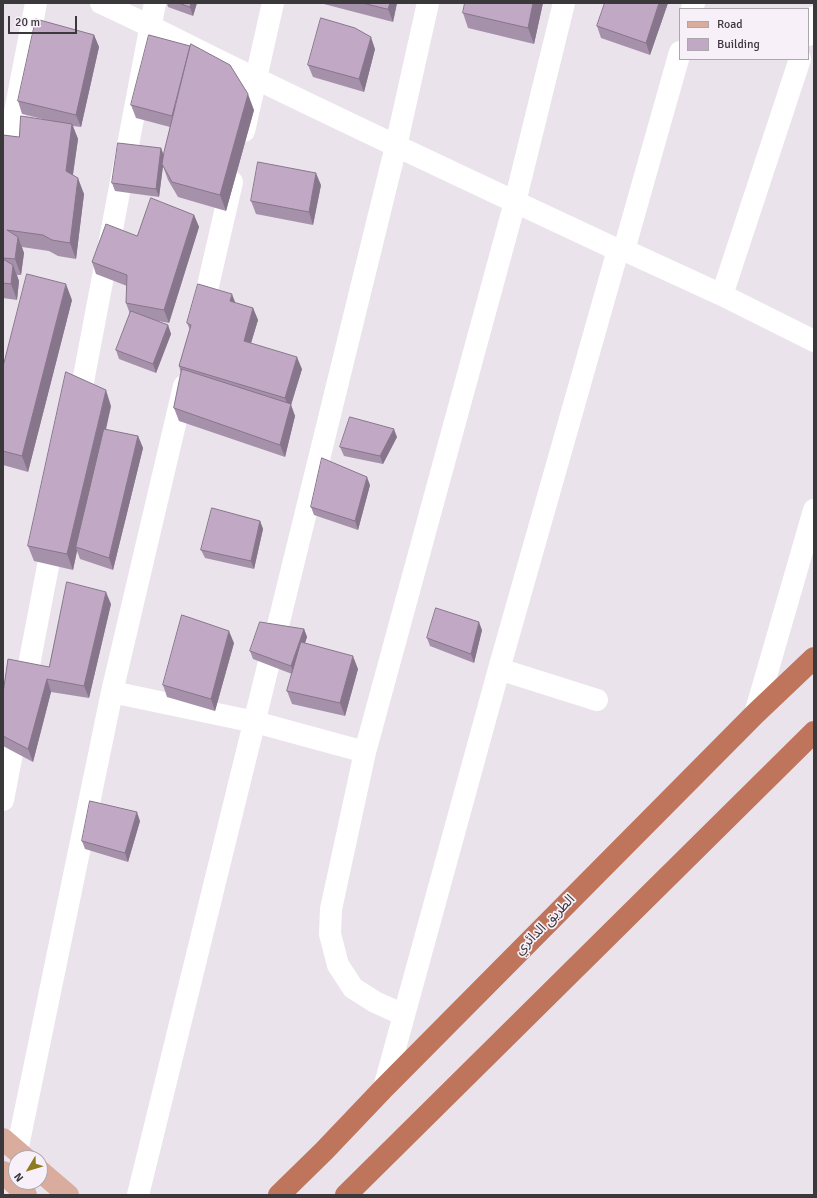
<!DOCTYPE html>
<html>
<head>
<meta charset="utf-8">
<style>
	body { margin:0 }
	#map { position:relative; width:817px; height:1198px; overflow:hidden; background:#ebe3ec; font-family:Signika,sans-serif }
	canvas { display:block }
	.frame { position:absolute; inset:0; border:4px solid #3b383c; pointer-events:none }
	.legend { position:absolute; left:679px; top:8px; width:130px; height:52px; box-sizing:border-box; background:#f8f0f9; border:1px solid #aca6ad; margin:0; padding:5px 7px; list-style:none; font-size:12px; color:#3b383c }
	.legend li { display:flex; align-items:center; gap:8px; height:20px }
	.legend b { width:20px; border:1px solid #aca6ad }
	.north { position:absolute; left:8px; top:1150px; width:40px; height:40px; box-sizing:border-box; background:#f8f0f9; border:1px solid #aca6ad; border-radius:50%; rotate:232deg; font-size:11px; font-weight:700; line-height:16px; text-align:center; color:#3b383c }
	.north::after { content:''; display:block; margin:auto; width:14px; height:18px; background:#8e7a1f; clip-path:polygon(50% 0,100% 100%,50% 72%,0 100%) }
	.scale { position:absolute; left:8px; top:16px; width:69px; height:18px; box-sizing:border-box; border:2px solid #3b383c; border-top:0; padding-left:5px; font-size:12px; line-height:14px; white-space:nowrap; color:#3b383c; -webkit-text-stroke:3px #f8f0f9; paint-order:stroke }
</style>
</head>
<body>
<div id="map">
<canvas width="817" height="1198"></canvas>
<div class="frame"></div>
<ul class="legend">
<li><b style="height:5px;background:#d9ac9d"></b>Road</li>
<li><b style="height:11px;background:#c1a9c6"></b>Building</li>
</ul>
<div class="north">N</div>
<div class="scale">20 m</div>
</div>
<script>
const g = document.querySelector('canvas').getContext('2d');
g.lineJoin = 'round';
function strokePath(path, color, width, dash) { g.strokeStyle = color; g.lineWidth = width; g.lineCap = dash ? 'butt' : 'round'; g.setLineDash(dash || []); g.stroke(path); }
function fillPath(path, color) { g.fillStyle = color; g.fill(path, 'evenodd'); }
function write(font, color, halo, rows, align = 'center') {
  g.font = font + ' Signika,"Noto Sans Arabic",sans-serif'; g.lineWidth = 3.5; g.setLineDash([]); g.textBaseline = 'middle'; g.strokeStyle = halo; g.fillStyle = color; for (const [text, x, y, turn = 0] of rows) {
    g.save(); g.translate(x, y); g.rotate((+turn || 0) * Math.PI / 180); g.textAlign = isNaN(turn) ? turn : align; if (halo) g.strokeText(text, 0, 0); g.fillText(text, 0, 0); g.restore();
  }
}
strokePath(new Path2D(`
	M 101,3 C 154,27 206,55 259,80 C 378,138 498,194 618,250 L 624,250 L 722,295 L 814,341
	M 692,9 L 694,3
	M 808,35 L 814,17
	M 244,131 L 273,3
	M 3,174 L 36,3
	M 624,250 L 680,52
	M 722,295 L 800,59
	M 201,316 L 232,182
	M 78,408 L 155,3
	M 499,669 L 597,700
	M 112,692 L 255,722 L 365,752
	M 755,714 L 814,510
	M 3,800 L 54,535
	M 404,1015 L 375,1002 L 353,988 L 338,965 L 330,934 L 331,909 L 365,752 L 515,202 L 564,3
	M 384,1088 L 499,669 L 618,250
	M 17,1151 L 112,692 L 184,386
	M 138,1195 L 396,146 L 428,3`), '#fff', 22);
strokePath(new Path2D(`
	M 3,1139 L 25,1158
	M 40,1171 L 68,1195
	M 3,1172 L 26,1195`), '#d9ac9d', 22);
strokePath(new Path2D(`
	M 279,1195 L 324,1151 L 384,1088 L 755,714 L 814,658
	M 346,1195 L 814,732`), '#bf755b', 22);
fillPath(new Path2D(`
	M 167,3 L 197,3 L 193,16 L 168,7 Z
	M 320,3 L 397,3 L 393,22 Z
	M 543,3 L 534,44 L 468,28 L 463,13 Z
	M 668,3 L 650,55 L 601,38 L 597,26 Z
	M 94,35 L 99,47 L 81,127 L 73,126 L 78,139 L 73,175 L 84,194 L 76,259 L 58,256 L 49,251 L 22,247 L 24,253 L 21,275 L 17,275 L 19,281 L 17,300 L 3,298 L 3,135 L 19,137 L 51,121 L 22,114 L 18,101 Z
	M 375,49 L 364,92 L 313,77 L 308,65 Z
	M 131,105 L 254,110 L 226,211 L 178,197 L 168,180 L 163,166 L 159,197 L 115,191 L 112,183 L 161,148 L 164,155 L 170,127 L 136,118 Z
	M 321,185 L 313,225 L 256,214 L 251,201 Z
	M 194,215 L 199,227 L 169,323 L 153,320 L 168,325 L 171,334 L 156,373 L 119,359 L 116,350 L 130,314 L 126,303 L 127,286 L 96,274 L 92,262 Z
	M 72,300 L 28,472 L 3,465 L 3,367 Z
	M 235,303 L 253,308 L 258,320 L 251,343 L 302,369 L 291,405 L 295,416 L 285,457 L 179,421 L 174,408 L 181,373 L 179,366 L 190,330 L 187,323 Z
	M 111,406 L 106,430 L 138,436 L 143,448 L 113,570 L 80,559 L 77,551 L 73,570 L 34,561 L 28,546 Z
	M 397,437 L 383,464 L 344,456 L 340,447 Z
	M 370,485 L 358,530 L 314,515 L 311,507 Z
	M 260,521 L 263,529 L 254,569 L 205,558 L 201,550 Z
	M 111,604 L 89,698 L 51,692 L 33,762 L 3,746 L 3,693 L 49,667 Z
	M 304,629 L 307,637 L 305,643 L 358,669 L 345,716 L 292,704 L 287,691 L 292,674 L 253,659 L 250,651 Z
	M 482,630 L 474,663 L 430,646 L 427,638 Z
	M 234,643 L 215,711 L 167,697 L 163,685 Z
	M 140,821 L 128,862 L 85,849 L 82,841 Z`), '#a691aa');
fillPath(new Path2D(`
	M 191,3 L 197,3 L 193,16 L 190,7 Z
	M 390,3 L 397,3 L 393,22 L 388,9 Z
	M 533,3 L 543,3 L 534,44 L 528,28 Z
	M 659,3 L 668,3 L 650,55 L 646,43 Z
	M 94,35 L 99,47 L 81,127 L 76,115 Z
	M 371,37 L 375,49 L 364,92 L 359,79 Z
	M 248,94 L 254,110 L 226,211 L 220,195 Z
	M 72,124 L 78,139 L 71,187 L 66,171 Z
	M 161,148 L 164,157 L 162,164 L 163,166 L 159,197 L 156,189 Z
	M 316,173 L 321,185 L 313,225 L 309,212 Z
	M 78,178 L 84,194 L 76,259 L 70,243 Z
	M 194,215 L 199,227 L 169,323 L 164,310 Z
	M 18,237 L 24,253 L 21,275 L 15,259 Z
	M 13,265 L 19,281 L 17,300 L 11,284 Z
	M 66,284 L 72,300 L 28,472 L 22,456 Z
	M 232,294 L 237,307 L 230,301 Z
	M 253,308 L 258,320 L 248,353 L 244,341 Z
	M 168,325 L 171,334 L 156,373 L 153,364 Z
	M 297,357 L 302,369 L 291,405 L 295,416 L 285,457 L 280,445 L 289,409 L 285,398 Z
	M 106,390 L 111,406 L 78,547 L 76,547 L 77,551 L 73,570 L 67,554 Z
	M 394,429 L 397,437 L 383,464 L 380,456 Z
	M 138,436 L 143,448 L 113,570 L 109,558 Z
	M 367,477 L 370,485 L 358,530 L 355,521 Z
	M 260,521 L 263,529 L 254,569 L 251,561 Z
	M 106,592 L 111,604 L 89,698 L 84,686 Z
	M 479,622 L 482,630 L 474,663 L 471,654 Z
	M 304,629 L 307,637 L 294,675 L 291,666 Z
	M 229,631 L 234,643 L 215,711 L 211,699 Z
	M 353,656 L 358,669 L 345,716 L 340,703 Z
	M 47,679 L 51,692 L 33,762 L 28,749 Z
	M 137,812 L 140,821 L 128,862 L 125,853 Z`), '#87768b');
const building = new Path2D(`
	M 179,3 L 191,3 L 190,7 Z
	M 363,3 L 390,3 L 388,9 Z
	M 465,3 L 533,3 L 528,28 L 463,13 Z
	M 605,3 L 659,3 L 646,43 L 597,26 Z
	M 321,18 L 355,28 L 371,37 L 359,79 L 308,65 Z
	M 36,19 L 94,35 L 76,115 L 18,101 Z
	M 149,35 L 190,46 L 172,116 L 131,105 Z
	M 191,44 L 230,65 L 248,94 L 220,195 L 172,182 L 162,164 L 164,152 Z
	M 21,116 L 72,124 L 66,171 L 78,178 L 70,243 L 52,240 L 43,235 L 7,230 L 18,237 L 15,259 L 3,258 L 3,135 L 19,137 Z
	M 118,143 L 161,148 L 156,189 L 112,183 Z
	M 258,162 L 316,173 L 309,212 L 251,201 Z
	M 151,198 L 194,215 L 164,310 L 126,303 L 127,275 L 92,262 L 106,224 L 137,236 Z
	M 3,259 L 13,265 L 11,284 L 3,283 Z
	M 27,274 L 66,284 L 22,456 L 3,451 L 3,367 Z
	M 198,284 L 232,294 L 230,301 L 253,308 L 244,341 L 297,357 L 285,398 L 179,366 L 191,325 L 187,323 Z
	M 131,311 L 168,325 L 153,364 L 116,350 Z
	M 182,369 L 291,404 L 280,445 L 174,408 Z
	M 66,372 L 106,390 L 67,554 L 28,546 Z
	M 350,417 L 394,429 L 380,456 L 340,447 Z
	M 104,429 L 138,436 L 109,558 L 76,547 Z
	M 322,458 L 367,477 L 355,521 L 311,507 Z
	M 212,508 L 260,521 L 251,561 L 201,550 Z
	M 67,582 L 106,592 L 84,686 L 47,679 L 28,749 L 3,736 L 3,693 L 8,659 L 49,667 Z
	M 436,608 L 479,622 L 471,654 L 427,638 Z
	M 182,615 L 229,631 L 211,699 L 163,685 Z
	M 260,622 L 304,629 L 291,666 L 250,651 Z
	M 301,642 L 353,656 L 340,703 L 287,691 Z
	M 90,801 L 137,812 L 125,853 L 82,841 Z`);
fillPath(building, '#c1a9c6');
strokePath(building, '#87768b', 1);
write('14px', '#3b383c', '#f8f0f9', [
	["الطريق الدائري",545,925,-45]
]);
</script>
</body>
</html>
